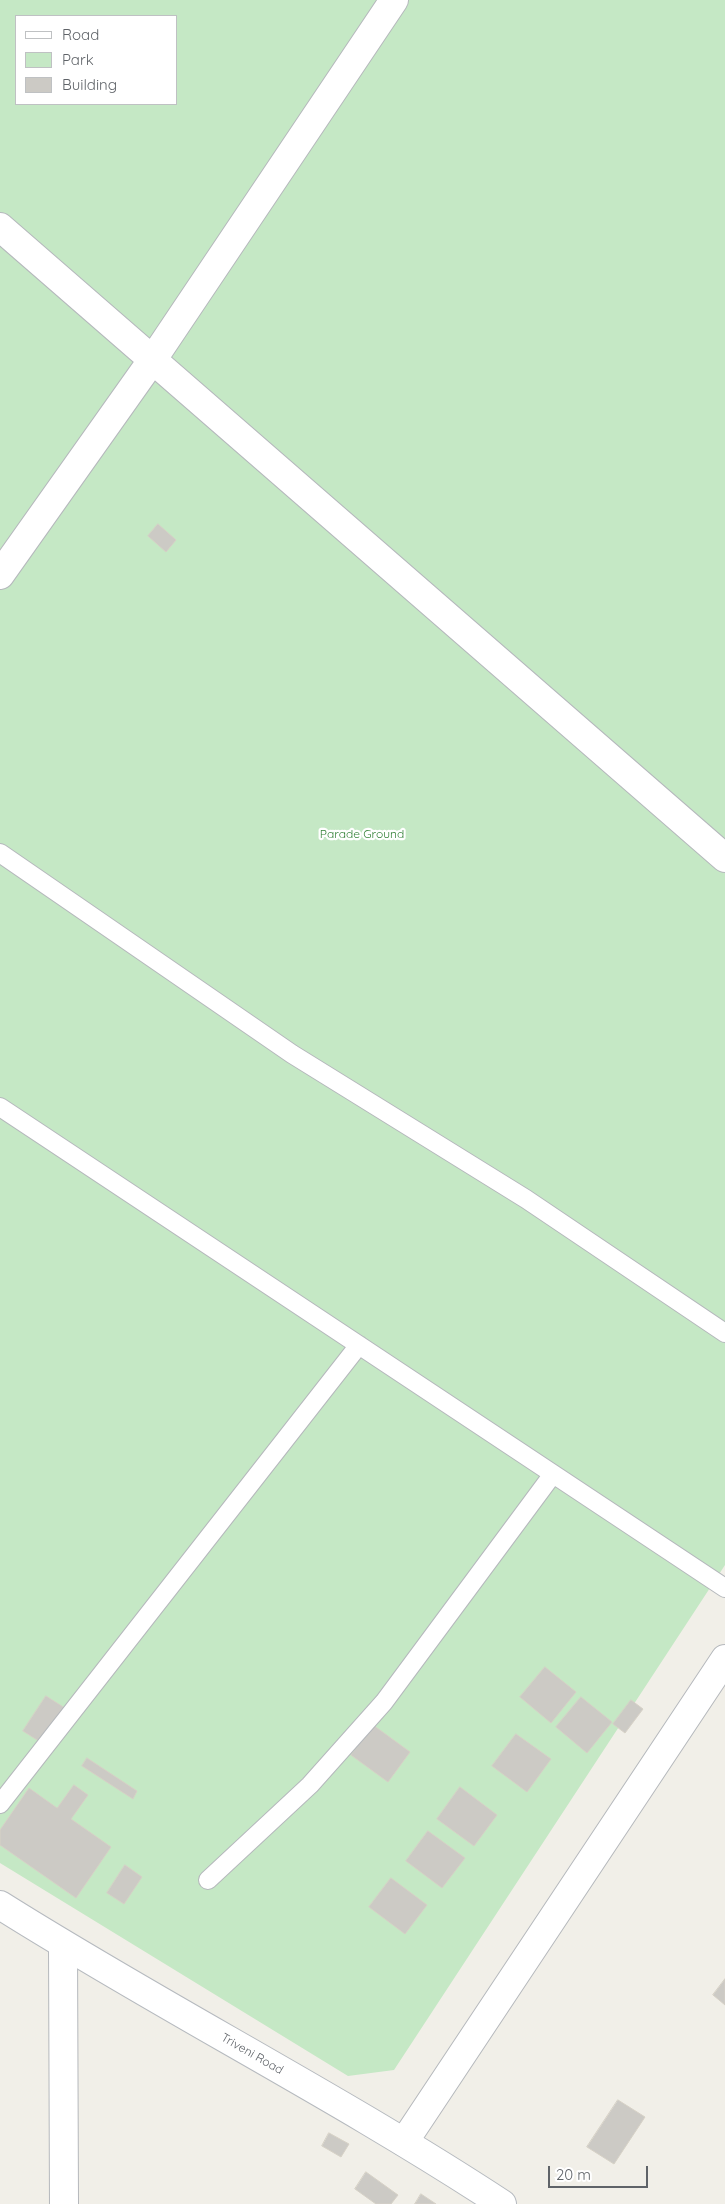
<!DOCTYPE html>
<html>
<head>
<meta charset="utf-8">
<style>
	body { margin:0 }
	#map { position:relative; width:725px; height:2204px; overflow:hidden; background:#f1efe8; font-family:Quicksand,sans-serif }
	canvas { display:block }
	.legend { position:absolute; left:15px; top:15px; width:162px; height:90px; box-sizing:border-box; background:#fff; border:1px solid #bfc1c3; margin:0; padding:6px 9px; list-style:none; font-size:15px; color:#5f6368 }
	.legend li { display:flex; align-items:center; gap:10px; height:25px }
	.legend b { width:25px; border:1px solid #bfc1c3 }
	.scale { position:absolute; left:548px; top:2166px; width:100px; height:22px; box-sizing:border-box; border:2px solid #5f6368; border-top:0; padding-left:6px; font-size:15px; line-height:18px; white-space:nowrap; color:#5f6368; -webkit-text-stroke:4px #fff; paint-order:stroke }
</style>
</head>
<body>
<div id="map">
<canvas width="725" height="2204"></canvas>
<ul class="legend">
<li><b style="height:6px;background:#fff"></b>Road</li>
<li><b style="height:14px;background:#c5e8c5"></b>Park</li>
<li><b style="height:14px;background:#cccac5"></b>Building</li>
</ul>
<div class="scale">20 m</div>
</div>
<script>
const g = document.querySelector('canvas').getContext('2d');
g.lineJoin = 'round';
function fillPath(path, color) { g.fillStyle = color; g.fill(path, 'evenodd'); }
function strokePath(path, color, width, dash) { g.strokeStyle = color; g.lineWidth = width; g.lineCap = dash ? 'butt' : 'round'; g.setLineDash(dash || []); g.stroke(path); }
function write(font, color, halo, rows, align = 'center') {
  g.font = font + ' Quicksand,sans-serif'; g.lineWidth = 4.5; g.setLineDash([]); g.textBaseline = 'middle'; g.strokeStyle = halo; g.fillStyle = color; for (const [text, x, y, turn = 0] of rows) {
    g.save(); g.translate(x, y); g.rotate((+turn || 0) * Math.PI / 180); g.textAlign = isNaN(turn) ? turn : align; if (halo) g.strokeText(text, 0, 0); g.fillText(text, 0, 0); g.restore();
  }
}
fillPath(new Path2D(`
	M 0,0 L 725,0 L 725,1565 L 394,2070 L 348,2076 L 0,1863 ZM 16,16 L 176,16 L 176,104 L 16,104 Z`), '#c5e8c5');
const building = new Path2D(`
	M 158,524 L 176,540 L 166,552 L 148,536 Z
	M 545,1667 L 576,1692 L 551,1723 L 520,1697 Z
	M 46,1696 L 68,1710 L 45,1745 L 23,1731 Z
	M 581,1697 L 612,1722 L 587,1753 L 556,1727 Z
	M 631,1700 L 643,1709 L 625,1733 L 613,1724 Z
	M 373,1725 L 410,1752 L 388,1782 L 351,1755 Z
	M 516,1734 L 551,1759 L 527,1792 L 492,1766 Z
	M 87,1758 L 137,1791 L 133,1799 L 82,1766 Z
	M 74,1785 L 88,1795 L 71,1819 L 111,1847 L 76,1898 L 0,1845 L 0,1830 L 29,1788 L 57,1808 Z
	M 460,1787 L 497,1815 L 474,1846 L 437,1819 Z
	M 428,1831 L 465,1858 L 442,1888 L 406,1861 Z
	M 125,1865 L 142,1877 L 124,1904 L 107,1893 Z
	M 391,1878 L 427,1905 L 405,1934 L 369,1907 Z
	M 725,1979 L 725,2005 L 713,1995 Z
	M 618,2100 L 645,2117 L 614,2164 L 587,2147 Z
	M 329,2133 L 349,2144 L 341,2157 L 322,2146 Z
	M 366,2172 L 398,2195 L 391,2204 L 376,2204 L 355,2189 Z
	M 421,2194 L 436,2204 L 415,2204 Z`);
fillPath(building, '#cccac5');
strokePath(building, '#d6d1c6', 1);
const service = new Path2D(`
	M 0,853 L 292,1054 L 526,1199 L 725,1333
	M 0,1107 L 725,1588
	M 0,1804 L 359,1345
	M 208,1880 L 310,1785 L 384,1702 L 553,1474`);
const minor = new Path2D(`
	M 0,227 L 725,858
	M 0,575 L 153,359 L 394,0
	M 63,1945 L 64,2204
	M 404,2142 L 725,1659`);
const secondary = new Path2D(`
	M 0,1905 C 165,2009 339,2097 502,2204`);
strokePath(service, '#b5b8bc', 20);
strokePath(minor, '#b5b8bc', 30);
strokePath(secondary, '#b6babf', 30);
strokePath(service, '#fff', 18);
strokePath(minor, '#fff', 28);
strokePath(secondary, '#fff', 28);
write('12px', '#348238', '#fff', [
	["Parade Ground",362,834]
]);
write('12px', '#5f6368', '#fff', [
	["Triveni Road",252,2054,30]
]);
</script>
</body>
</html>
